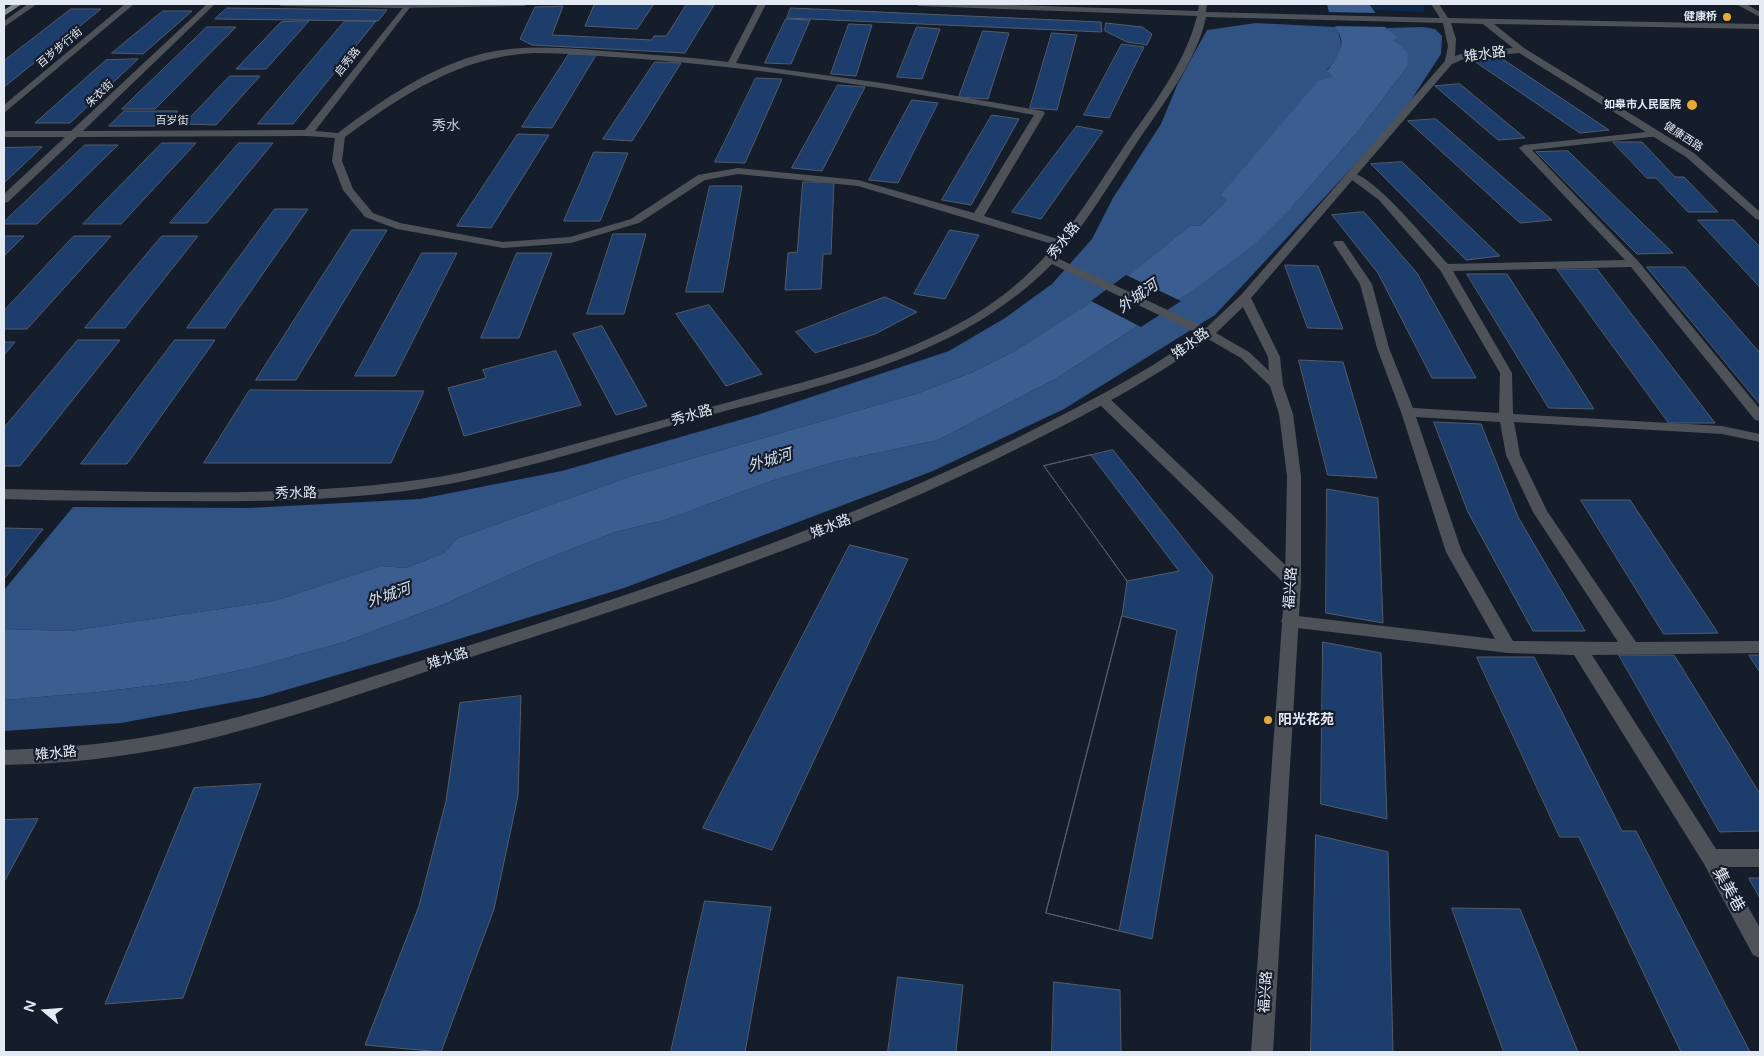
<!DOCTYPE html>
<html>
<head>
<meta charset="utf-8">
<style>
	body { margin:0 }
	#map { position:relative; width:1764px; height:1056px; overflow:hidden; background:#151d2a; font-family:"Varela Round",sans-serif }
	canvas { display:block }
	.frame { position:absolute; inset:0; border:5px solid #e4eaf3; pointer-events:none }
	.north { position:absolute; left:20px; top:986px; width:50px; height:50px; -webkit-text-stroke:4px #151d2a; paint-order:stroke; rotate:288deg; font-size:14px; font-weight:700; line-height:20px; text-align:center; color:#e4eaf3 }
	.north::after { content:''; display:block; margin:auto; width:18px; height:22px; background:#e4eaf3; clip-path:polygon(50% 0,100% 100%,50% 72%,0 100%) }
</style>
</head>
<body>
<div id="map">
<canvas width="1764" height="1056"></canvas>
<div class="frame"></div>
<div class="north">N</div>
</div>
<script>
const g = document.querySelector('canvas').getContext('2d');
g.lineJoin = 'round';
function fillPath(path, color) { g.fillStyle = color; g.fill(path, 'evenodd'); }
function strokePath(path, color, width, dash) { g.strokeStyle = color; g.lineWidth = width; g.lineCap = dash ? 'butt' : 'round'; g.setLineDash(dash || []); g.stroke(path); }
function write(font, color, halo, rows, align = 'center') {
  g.font = font + ' "Varela Round","Noto Sans SC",sans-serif'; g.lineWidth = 4.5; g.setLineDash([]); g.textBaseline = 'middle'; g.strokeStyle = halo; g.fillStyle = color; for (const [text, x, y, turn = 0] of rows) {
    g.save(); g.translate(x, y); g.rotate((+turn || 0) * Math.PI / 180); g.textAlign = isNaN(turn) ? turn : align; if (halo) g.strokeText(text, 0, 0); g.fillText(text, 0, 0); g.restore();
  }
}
fillPath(new Path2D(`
	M 1369,4 L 1425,4 L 1424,12 L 1372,10 Z`), '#0e274c');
fillPath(new Path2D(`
	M 1256,23 L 1336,27 C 1346,48 1340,54 1327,70 L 1335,77 L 1222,195 L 1227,200 L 1200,226 L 1191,225 L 1111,291 L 1013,352 L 973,372 L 919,393 L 632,476 L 458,538 L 444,553 L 406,568 L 381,566 L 274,601 L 70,631 L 4,629 L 4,590 L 73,507 L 249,508 L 420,499 L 562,471 L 757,415 L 949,351 L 1005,318 L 1052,284 L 1092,239 L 1113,198 L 1161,124 L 1178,83 L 1207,30 Z
	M 1423,27 L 1435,29 L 1442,36 L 1441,54 L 1402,114 L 1215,315 L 1064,409 L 933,471 L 624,588 L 436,646 L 262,697 L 121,723 L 4,731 L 4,700 L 99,692 L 189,681 L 254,667 L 344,642 L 442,605 L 531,565 L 615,532 L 665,520 L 771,481 L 834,462 L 938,440 L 1055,379 L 1186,295 L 1293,206 L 1359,130 L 1407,67 L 1394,39 L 1397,38 L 1386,28 Z`), '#315384');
fillPath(new Path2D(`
	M 1327,4 L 1369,4 L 1386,28 L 1398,38 L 1394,40 L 1408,53 L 1407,67 L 1359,130 L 1293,206 L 1252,246 L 1186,295 L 1055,379 L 938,440 L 834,462 L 771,481 L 665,520 L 615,532 L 531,565 L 442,605 L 344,642 L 254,667 L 189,681 L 99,692 L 4,700 L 4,629 L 70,631 L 274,601 L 381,566 L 406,568 L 444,553 L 458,538 L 632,476 L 919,393 L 973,372 L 1013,352 L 1110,291 L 1191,225 L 1200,226 L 1227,200 L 1221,195 L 1318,81 L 1334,77 L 1327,71 C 1356,34 1334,39 1327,4 Z`), '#3c5d90');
fillPath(new Path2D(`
	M 1326,12 L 1377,13 L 1389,27 L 1333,26 Z
	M 1126,275 L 1181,301 L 1141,327 L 1091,301 Z`), '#151d2a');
const building = new Path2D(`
	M 654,4 L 637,29 L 585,26 L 594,5 Z
	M 687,4 L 714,5 L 685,53 L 532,45 L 520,39 L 535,7 L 563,6 L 552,35 L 652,40 L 654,36 L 666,36 Z
	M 227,8 L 387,10 L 378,21 L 215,19 Z
	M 791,8 L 1101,22 L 1102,32 L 787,18 Z
	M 71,9 L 101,9 L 4,87 L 4,61 Z
	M 163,11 L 192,11 L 143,54 L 112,53 Z
	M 786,19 L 810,20 L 791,64 L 765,63 Z
	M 309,21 L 266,69 L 236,69 L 281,22 Z
	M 345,21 L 376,21 L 293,124 L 258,124 Z
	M 1106,23 L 1142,27 L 1152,34 L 1147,45 L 1127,42 L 1105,31 Z
	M 849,24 L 872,25 L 856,76 L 831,74 Z
	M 207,27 L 236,27 L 155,109 L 122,109 Z
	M 917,27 L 940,29 L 922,79 L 897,77 Z
	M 983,31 L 1009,33 L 988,99 L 959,97 Z
	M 1052,33 L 1077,35 L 1057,110 L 1030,108 Z
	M 1122,44 L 1144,47 L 1109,118 L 1084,115 Z
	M 569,54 L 596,55 L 552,128 L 522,127 Z
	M 1501,58 L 1609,130 L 1580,133 L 1474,61 Z
	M 138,59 L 70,123 L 35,123 L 106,60 Z
	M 655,62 L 681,63 L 632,141 L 603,139 Z
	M 230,76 L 260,76 L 216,125 L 184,124 Z
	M 756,78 L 782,79 L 745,163 L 715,162 Z
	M 1460,84 L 1525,138 L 1498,140 L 1435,86 Z
	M 838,85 L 865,87 L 822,171 L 792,168 Z
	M 912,100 L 938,103 L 898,183 L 869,180 Z
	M 124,111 L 178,111 L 164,126 L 109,126 Z
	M 992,115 L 1019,119 L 971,205 L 942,200 Z
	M 1436,119 L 1552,220 L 1520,223 L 1408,121 Z
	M 1077,126 L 1103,131 L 1041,219 L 1012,212 Z
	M 518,134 L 549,135 L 491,228 L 457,226 Z
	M 1613,142 L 1642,142 L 1675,177 L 1684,177 L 1718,212 L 1688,212 L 1656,178 L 1647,178 Z
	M 162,143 L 196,143 L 121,224 L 83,224 Z
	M 239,143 L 273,143 L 207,223 L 170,223 Z
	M 85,145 L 118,145 L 37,224 L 4,224 L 4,222 Z
	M 42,147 L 4,183 L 4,148 Z
	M 1568,151 L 1673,253 L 1637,254 L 1536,152 Z
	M 594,152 L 628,153 L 600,221 L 564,221 Z
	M 1402,162 L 1500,256 L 1466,260 L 1371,164 Z
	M 803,182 L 834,182 L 831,254 L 823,254 L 821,289 L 785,290 L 788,253 L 797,252 Z
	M 710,186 L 742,186 L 723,292 L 686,292 Z
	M 275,209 L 308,209 L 225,328 L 187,328 Z
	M 1364,212 L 1417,273 L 1476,378 L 1432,378 L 1378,273 L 1332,215 Z
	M 1698,220 L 1734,220 L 1760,247 L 1760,287 Z
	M 352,230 L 387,230 L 296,380 L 256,380 Z
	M 950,230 L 979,235 L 945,299 L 914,294 Z
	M 613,234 L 646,234 L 624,314 L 587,314 Z
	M 4,236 L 24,236 L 4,256 Z
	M 74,236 L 111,236 L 27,329 L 4,329 L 4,311 Z
	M 162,236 L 198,236 L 125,328 L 85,328 Z
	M 422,253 L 457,253 L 395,376 L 355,376 Z
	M 517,253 L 552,253 L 519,338 L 481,338 Z
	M 1285,265 L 1318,266 L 1343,329 L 1308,328 Z
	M 1647,267 L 1685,267 L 1760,353 L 1760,404 Z
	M 1557,269 L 1597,269 L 1715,423 L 1669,423 Z
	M 1467,274 L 1507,274 L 1594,409 L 1549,408 Z
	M 885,297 L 917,312 L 875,334 L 815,353 L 796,332 Z
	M 709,305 L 762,374 L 726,386 L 676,314 Z
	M 602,326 L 647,406 L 616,415 L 573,334 Z
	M 78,340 L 120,340 L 20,466 L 4,466 L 4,428 Z
	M 175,340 L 215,340 L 127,464 L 81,464 Z
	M 4,342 L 15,342 L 4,355 Z
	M 556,351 L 581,405 L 464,436 L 448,388 L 486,378 L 483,370 Z
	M 1299,360 L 1343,362 L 1377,478 L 1328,475 Z
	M 250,390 L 424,391 L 391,463 L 204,463 Z
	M 1434,422 L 1481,424 L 1518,517 L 1585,631 L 1533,631 L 1468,512 Z
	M 1113,450 L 1213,576 L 1152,939 L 1046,913 L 1122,616 L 1127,581 L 1044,466 Z
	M 1091,455 L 1179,571 L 1127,581 L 1044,466 Z
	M 1327,489 L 1378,498 L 1383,623 L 1326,613 Z
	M 1581,500 L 1630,500 L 1718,633 L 1664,634 Z
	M 4,528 L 43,529 L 4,579 Z
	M 850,545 L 908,559 L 772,850 L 703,828 Z
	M 1122,616 L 1177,630 L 1119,931 L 1046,913 Z
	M 1323,642 L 1381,653 L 1387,819 L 1321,804 Z
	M 1619,655 L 1674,655 L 1760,794 L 1760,831 L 1720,832 Z
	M 1749,655 L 1760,655 L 1760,672 Z
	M 1477,657 L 1534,657 L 1622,831 L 1636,831 L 1750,1052 L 1681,1052 L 1579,837 L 1560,837 Z
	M 521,696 L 518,796 L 494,909 L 441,1052 L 365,1045 L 419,906 L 446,801 L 460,703 Z
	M 261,784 L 183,998 L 105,1004 L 194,788 Z
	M 38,819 L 4,882 L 4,820 Z
	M 1316,835 L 1388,852 L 1393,1052 L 1311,1052 Z
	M 1749,878 L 1760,878 L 1760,898 Z
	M 705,901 L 771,907 L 745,1052 L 671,1052 Z
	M 1452,908 L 1520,909 L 1578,1052 L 1504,1052 Z
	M 898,977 L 963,985 L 956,1052 L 888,1052 Z
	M 1054,982 L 1120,990 L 1121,1052 L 1052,1052 Z`);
fillPath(building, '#1d3d6c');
strokePath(building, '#525c6b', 1);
fillPath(new Path2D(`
	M 125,4 L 134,4 L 4,113 L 4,105 Z`), '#4d5258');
fillPath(new Path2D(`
	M 28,4 L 37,4 L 4,27 L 4,21 Z
	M 207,4 L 215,4 L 83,131 L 305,130 L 406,4 L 411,6 L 315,131 L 338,133 C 382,100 431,66 485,53 C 529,43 573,49 618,52 C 654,55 691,57 728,62 L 758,4 L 766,4 L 736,63 L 882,83 L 1043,111 L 1045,113 L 984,216 L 1067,242 L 1069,244 L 1063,247 L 1059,246 L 858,186 L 738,174 L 705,180 L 639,223 L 571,243 L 503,248 L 397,229 L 365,217 L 343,190 L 332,161 L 335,138 L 308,136 L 77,137 L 8,202 L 4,203 L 4,194 L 65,137 L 4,137 L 4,131 L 71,131 ZM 534,53 C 566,53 597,56 629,58 C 765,68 900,90 1034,115 L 974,213 L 858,180 L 738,168 L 698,175 L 631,219 L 570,237 L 503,242 L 400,223 L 373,213 L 353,189 L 342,161 L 345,137 C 402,95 461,56 534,53 Z
	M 1736,4 L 1746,4 L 1760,12 L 1760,17 Z
	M 1656,131 L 1659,132 L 1659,136 L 1532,150 L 1638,261 L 1760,409 L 1760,421 L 1755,420 L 1631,267 L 1453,271 L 1512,373 L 1513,414 L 1722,426 L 1760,434 L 1760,442 L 1722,434 L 1514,422 L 1520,455 L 1547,511 L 1636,642 L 1760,641 L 1760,653 L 1592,655 L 1716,849 L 1760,849 L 1760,867 L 1726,867 L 1760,928 L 1760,958 L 1753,955 L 1704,864 L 1574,655 L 1508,653 L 1289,627 L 1283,625 L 1281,621 L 1283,617 L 1289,615 L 1495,639 L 1446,552 L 1401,412 L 1377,348 L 1360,284 L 1333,243 L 1335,241 L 1343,241 L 1372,284 L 1389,348 L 1413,408 L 1499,413 L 1500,373 L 1440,270 L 1379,200 L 1348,177 L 1348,173 C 1369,168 1433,248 1448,264 L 1625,260 L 1519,148 L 1524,145 ZM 1416,417 L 1500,422 L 1506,455 L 1533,512 L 1618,642 L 1513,641 L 1462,552 Z
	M 1102,395 L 1107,396 L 1299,578 L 1301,582 L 1299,586 L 1287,586 L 1097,402 L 1095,399 Z`), '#4d5258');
fillPath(new Path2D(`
	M 277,4 L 528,4 L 524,6 L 397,8 L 281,6 Z
	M 915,4 L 981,4 L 1198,11 L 1199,4 L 1207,4 L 1206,12 L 1440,18 L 1431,4 L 1439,4 L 1448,18 L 1760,24 L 1760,29 L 1494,24 L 1524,48 L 1694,153 L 1760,212 L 1760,220 L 1756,219 L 1686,157 L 1519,53 L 1466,58 L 1452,64 L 1251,298 L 1280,357 L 1283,385 L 1293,414 L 1301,476 L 1301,582 L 1273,1052 L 1251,1052 L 1285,582 L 1287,476 L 1279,414 L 1270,386 L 1241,358 L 1208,339 C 1152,380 1091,412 1029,443 C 851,533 663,596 474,656 C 378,687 282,723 183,745 C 125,757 64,764 4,765 L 4,750 C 64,748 123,743 182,730 C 284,709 383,672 483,641 C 664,584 845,523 1015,439 C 1078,407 1142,376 1199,334 L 1052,264 C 958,360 820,385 695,419 C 618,440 542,464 464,481 C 372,500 276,502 182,501 C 122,501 63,501 4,499 L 4,489 C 144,491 286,499 425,479 C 468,473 510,461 553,450 C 613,434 672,417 733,401 C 828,375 934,352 1012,288 C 1059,250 1090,197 1123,148 C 1151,107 1185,65 1197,16 L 919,6 ZM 1206,17 L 1443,23 L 1448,46 L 1445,61 L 1241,295 L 1206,328 L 1057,258 C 1086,223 1109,185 1134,147 C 1159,109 1197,62 1206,17 ZM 1451,23 L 1483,24 L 1513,48 L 1464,53 L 1455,56 L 1456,39 ZM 1243,307 L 1268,357 L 1269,371 L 1249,352 L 1216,333 Z`), '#4d5258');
fillPath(new Path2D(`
	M 13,4 L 22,4 L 4,16 L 4,10 Z`), '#7d8694');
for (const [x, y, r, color] of [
	[1727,17,5,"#e9ab38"],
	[1692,105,6,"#e9ab38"],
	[1268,720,5,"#e9ab38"]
]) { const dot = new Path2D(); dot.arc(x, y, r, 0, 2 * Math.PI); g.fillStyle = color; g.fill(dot); strokePath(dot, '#151d2a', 2); }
write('bold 11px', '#e4eaf3', '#151d2a', [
	["健康桥",1717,17],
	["如皋市人民医院",1681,105]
], 'right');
write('11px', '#e4eaf3', '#151d2a', [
	["百岁步行街",60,48,-40],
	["启秀路",348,62,-52],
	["朱衣街",100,94,-44],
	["百岁街",172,121],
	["健康西路",1683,137,33]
]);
write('14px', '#e4eaf3', '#151d2a', [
	["雉水路",1485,55,-8],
	["秀水路",1064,241,-52],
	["雉水路",1191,344,-36],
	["秀水路",692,416,-16],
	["秀水路",296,494,-1],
	["雉水路",831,527,-22],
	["福兴路",1291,588,-86],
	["雉水路",448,659,-17],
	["雉水路",56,754,-6],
	["福兴路",1266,992,-86]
]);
write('14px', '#c0ccdd', '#151d2a', [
	["秀水",446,126]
]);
write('bold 14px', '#e4eaf3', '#151d2a', [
	["阳光花苑",1278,720]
], 'left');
write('italic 15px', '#d6e0f0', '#151d2a', [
	["外城河",1138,297,-35],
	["外城河",770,461,-17],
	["外城河",389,596,-19]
]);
write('16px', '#e4eaf3', '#151d2a', [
	["集美巷",1728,890,61]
]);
</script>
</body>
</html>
